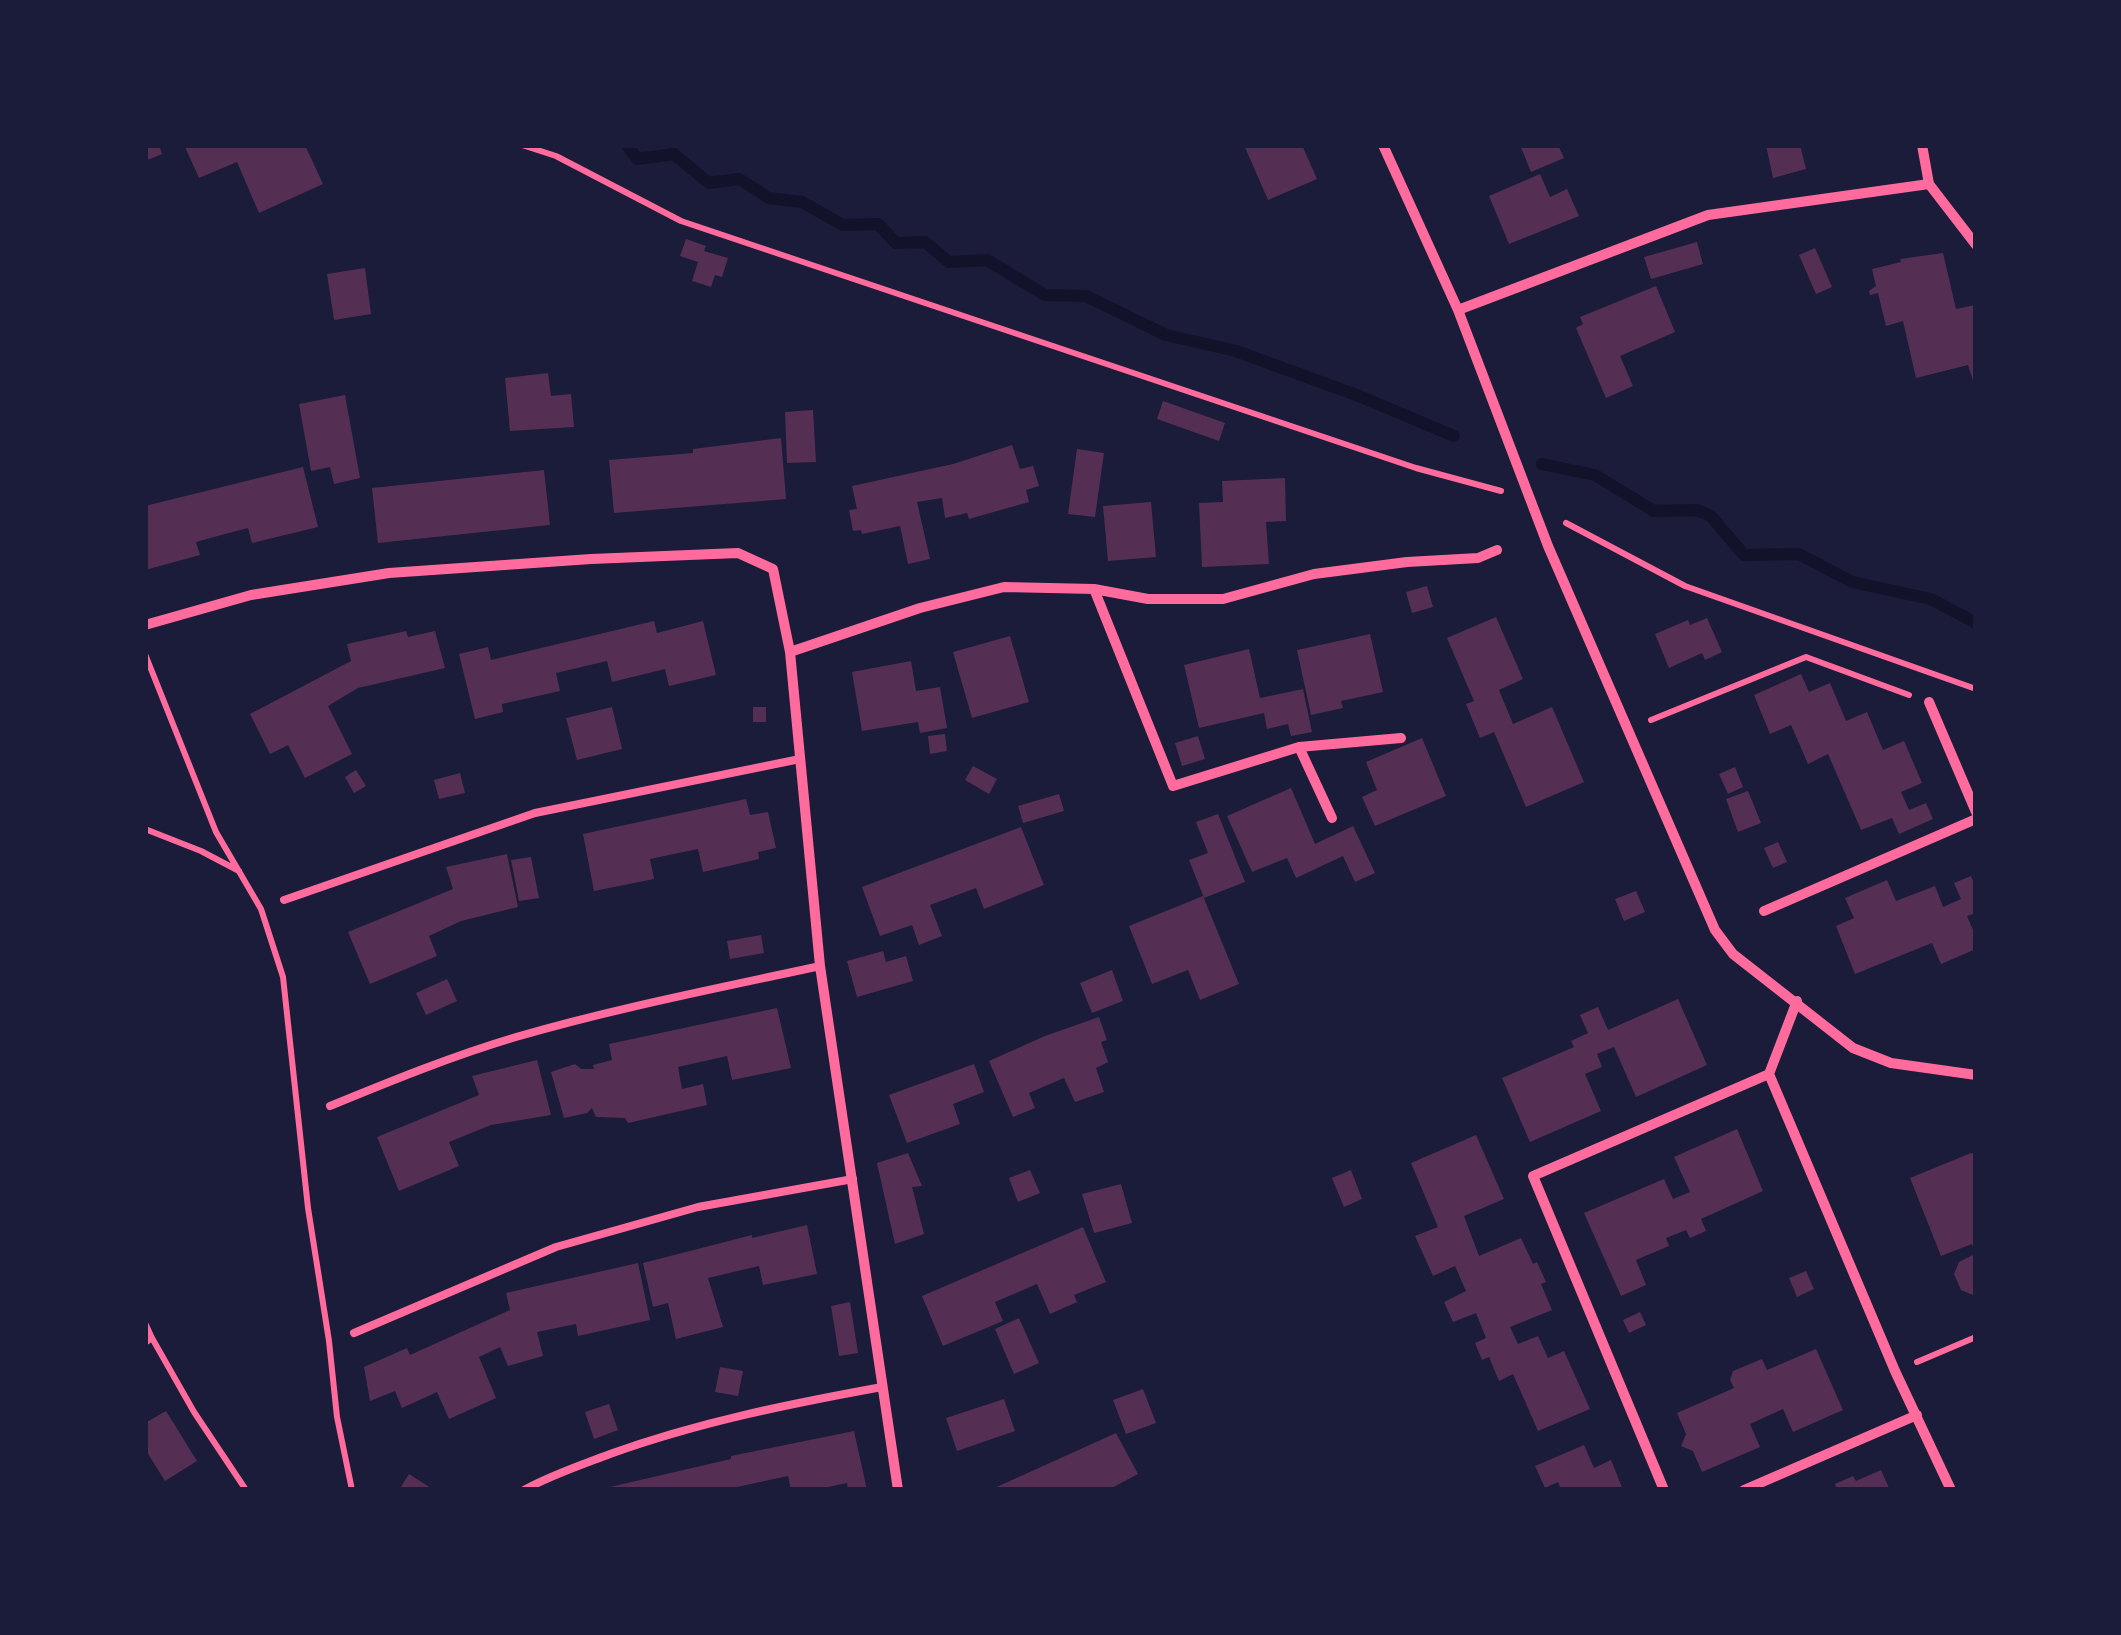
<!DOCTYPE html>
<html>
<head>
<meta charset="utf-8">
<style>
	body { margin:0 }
	#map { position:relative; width:2121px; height:1635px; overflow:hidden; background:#1b1b3a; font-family:"IBM Plex Serif",serif }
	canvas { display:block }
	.frame { position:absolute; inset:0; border:148px solid #1b1b3a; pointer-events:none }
</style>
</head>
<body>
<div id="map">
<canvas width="2121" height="1635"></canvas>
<div class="frame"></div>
</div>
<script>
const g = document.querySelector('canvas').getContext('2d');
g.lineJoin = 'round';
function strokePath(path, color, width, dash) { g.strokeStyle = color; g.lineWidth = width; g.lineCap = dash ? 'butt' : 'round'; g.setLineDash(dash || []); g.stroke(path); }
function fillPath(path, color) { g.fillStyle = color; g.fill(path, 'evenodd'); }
strokePath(new Path2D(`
	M 627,145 L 637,159 L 674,154 L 709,183 L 739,179 L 769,198 L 802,202 L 843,225 L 878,224 L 896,243 L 925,242 L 949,262 L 987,260 L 1045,295 L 1086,296 L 1166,335 L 1236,351 L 1359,396 L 1454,436
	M 1542,464 L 1595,475 L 1654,511 L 1697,510 L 1711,516 L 1744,555 L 1799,554 L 1852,582 L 1931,599 L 1976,623`), '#12122b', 12);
fillPath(new Path2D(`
	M 145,145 L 159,145 L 162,154 L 145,161 Z
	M 189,145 L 305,145 L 323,184 L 259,213 L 237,162 L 199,178 L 185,147 Z
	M 1244,145 L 1302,145 L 1317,179 L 1268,200 Z
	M 1520,145 L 1558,145 L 1564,158 L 1531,172 Z
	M 1766,145 L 1800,145 L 1806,169 L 1773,178 Z
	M 1540,174 L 1550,197 L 1567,189 L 1579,216 L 1509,244 L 1489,196 Z
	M 686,239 L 706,246 L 704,251 L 728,258 L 722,277 L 715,275 L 711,287 L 692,281 L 698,262 L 680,256 Z
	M 1697,242 L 1703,264 L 1651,279 L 1644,257 Z
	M 1815,248 L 1832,287 L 1816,294 L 1799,255 Z
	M 1943,253 L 1956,309 L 1975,305 L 1976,390 L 1968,365 L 1916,378 L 1903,321 L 1886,326 L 1878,293 L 1870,295 L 1869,291 L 1876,286 L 1872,269 L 1901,262 L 1900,259 Z
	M 365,268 L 371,314 L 334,320 L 327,274 Z
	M 1656,286 L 1675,332 L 1620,356 L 1633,386 L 1606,398 L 1576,328 L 1583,324 L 1580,317 Z
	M 548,373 L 551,396 L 571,394 L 574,427 L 510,431 L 505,378 Z
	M 345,395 L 360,478 L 334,484 L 330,467 L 311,471 L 299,404 Z
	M 1163,401 L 1225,423 L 1219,441 L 1157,419 Z
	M 813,410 L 816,462 L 787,463 L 785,412 Z
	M 781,438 L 786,499 L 614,513 L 609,460 L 693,453 L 693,449 Z
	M 1012,445 L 1020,469 L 1033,466 L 1039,486 L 1026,490 L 1029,502 L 969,519 L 967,513 L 945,518 L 942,498 L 917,502 L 930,559 L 908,564 L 900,526 L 862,534 L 861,530 L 853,531 L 849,510 L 857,509 L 852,486 L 953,464 Z
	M 1077,449 L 1104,453 L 1095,517 L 1068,514 Z
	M 303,467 L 318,527 L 252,543 L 248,528 L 225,534 L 196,542 L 200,555 L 145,570 L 145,506 Z
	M 544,470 L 550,525 L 378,543 L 372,488 Z
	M 1285,478 L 1286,521 L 1266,522 L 1269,564 L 1202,567 L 1199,503 L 1223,502 L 1222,481 Z
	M 1151,502 L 1156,557 L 1108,561 L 1103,506 Z
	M 1427,586 L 1433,607 L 1412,613 L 1406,592 Z
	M 1496,617 L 1523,679 L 1499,690 L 1513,724 L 1552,707 L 1584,782 L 1526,807 L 1494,732 L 1480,738 L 1466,704 L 1474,701 L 1447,638 Z
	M 1707,618 L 1722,652 L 1705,660 L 1702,653 L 1669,668 L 1655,634 L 1688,620 L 1690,625 Z
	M 654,621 L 657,633 L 703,621 L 716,675 L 669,686 L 665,669 L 612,682 L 607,661 L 556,673 L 560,691 L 502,704 L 503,712 L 475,719 L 459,654 L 488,647 L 491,660 Z
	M 406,631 L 408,637 L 435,631 L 445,668 L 358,688 L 328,706 L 352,754 L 305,778 L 288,745 L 270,754 L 250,714 L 351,661 L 347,644 Z
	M 1370,634 L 1383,692 L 1341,701 L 1343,708 L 1311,715 L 1297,650 Z
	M 1010,636 L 1029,702 L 972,718 L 953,652 Z
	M 1249,649 L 1260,698 L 1303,689 L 1312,732 L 1291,736 L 1288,724 L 1267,729 L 1264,713 L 1199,728 L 1184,665 Z
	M 911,661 L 916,691 L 940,687 L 947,728 L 920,733 L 918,722 L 862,731 L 852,672 Z
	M 1801,674 L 1809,692 L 1830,683 L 1846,721 L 1867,712 L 1883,750 L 1904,741 L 1922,783 L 1901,792 L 1909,810 L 1926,803 L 1933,819 L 1899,834 L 1892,818 L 1861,830 L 1828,754 L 1808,764 L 1791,725 L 1770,734 L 1754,695 Z
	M 612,707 L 622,749 L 577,760 L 566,718 Z
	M 753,707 L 766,707 L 766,722 L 753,722 Z
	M 945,734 L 947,751 L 930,754 L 928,736 Z
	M 1198,736 L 1205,759 L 1182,766 L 1175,743 Z
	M 1422,738 L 1446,796 L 1375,826 L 1362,797 L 1377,790 L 1366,762 Z
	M 973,766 L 997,779 L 989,794 L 965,780 Z
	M 1735,767 L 1743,787 L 1728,794 L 1719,774 Z
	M 356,770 L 366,786 L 354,793 L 345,777 Z
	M 460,773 L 465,793 L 439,799 L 434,780 Z
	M 1291,788 L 1315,844 L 1353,826 L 1375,873 L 1355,882 L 1343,856 L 1296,878 L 1287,858 L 1252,872 L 1227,816 Z
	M 1748,791 L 1761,823 L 1738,832 L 1726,799 Z
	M 1059,794 L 1064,811 L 1023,823 L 1018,806 Z
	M 746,799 L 750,815 L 768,812 L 776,848 L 758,852 L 759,859 L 703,872 L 698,849 L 650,859 L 654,879 L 594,891 L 583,834 Z
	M 1218,814 L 1245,882 L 1204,898 L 1189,860 L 1208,853 L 1196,822 Z
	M 1021,827 L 1044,885 L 984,909 L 976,888 L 930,905 L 942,936 L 919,945 L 912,925 L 880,936 L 862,887 Z
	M 1778,842 L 1787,862 L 1773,868 L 1764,848 Z
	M 507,854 L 518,907 L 461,921 L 429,936 L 437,956 L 370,984 L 348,932 L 453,889 L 446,867 Z
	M 531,857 L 539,898 L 519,901 L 511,860 Z
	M 1971,876 L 1976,888 L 1976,913 L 1967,916 L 1976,937 L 1976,949 L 1941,964 L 1932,943 L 1855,974 L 1836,926 L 1854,918 L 1845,898 L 1887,880 L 1896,901 L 1935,886 L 1943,907 L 1961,899 L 1954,883 Z
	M 1636,891 L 1645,912 L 1624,921 L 1615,899 Z
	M 1203,896 L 1239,984 L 1200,1000 L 1188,970 L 1152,984 L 1129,926 Z
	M 761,935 L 764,953 L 730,959 L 727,941 Z
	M 883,951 L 886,962 L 906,956 L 913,981 L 857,997 L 847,961 Z
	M 1112,970 L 1123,1001 L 1092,1013 L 1080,983 Z
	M 447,979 L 457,1001 L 426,1015 L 416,993 Z
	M 1678,999 L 1707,1065 L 1636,1097 L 1614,1047 L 1597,1054 L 1602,1067 L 1585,1074 L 1601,1111 L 1530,1142 L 1502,1078 L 1574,1047 L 1571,1041 L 1588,1033 L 1580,1015 L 1598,1007 L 1608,1030 Z
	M 777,1008 L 791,1068 L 732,1080 L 727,1056 L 678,1067 L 682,1089 L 703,1084 L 707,1105 L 628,1123 L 625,1118 L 596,1117 L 592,1108 L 587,1113 L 564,1118 L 551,1072 L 575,1064 L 581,1069 L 594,1069 L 593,1065 L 612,1060 L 609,1044 Z
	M 1099,1017 L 1107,1040 L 1101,1042 L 1108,1062 L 1096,1068 L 1104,1092 L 1075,1102 L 1064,1078 L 1029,1093 L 1035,1108 L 1013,1117 L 989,1061 L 1045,1036 Z
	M 537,1060 L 551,1115 L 491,1125 L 449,1142 L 459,1166 L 399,1191 L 377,1137 L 479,1095 L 472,1076 Z
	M 974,1064 L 984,1092 L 953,1104 L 960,1124 L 907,1143 L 889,1095 Z
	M 1737,1129 L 1763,1191 L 1701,1219 L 1706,1231 L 1690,1238 L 1686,1230 L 1666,1238 L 1669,1246 L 1636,1260 L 1646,1285 L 1621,1296 L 1584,1213 L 1664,1179 L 1673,1199 L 1690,1192 L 1674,1157 Z
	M 1476,1135 L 1504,1199 L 1464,1216 L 1479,1256 L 1521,1238 L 1533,1264 L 1537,1262 L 1546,1282 L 1541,1284 L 1552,1310 L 1510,1327 L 1518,1344 L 1538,1336 L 1548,1358 L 1564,1351 L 1590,1409 L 1538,1431 L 1513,1374 L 1499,1381 L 1489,1357 L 1482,1360 L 1475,1343 L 1486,1338 L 1476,1313 L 1453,1322 L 1444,1302 L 1466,1291 L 1455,1266 L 1433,1276 L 1415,1236 L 1438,1227 L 1411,1163 Z
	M 908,1153 L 922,1186 L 912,1187 L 924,1234 L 895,1244 L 877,1163 Z
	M 1971,1153 L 1976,1154 L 1976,1294 L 1973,1295 L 1961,1290 L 1954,1274 L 1959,1262 L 1975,1254 L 1972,1244 L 1941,1256 L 1910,1178 Z
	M 1030,1170 L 1040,1193 L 1018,1202 L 1009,1178 Z
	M 1351,1170 L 1362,1199 L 1344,1207 L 1332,1178 Z
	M 1121,1184 L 1132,1223 L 1094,1233 L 1082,1194 Z
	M 807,1225 L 817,1274 L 763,1285 L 759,1266 L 708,1278 L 723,1327 L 676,1339 L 668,1303 L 653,1307 L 643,1263 L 752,1235 L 752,1238 Z
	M 1083,1227 L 1106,1282 L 1074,1295 L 1077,1302 L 1050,1314 L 1037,1284 L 995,1302 L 1003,1321 L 943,1346 L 922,1296 Z
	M 638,1263 L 650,1320 L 578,1336 L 576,1324 L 537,1332 L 543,1356 L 508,1366 L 500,1347 L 479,1357 L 496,1398 L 449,1419 L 437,1392 L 402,1408 L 395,1391 L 370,1401 L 364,1367 L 407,1348 L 410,1355 L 510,1310 L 506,1293 Z
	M 1806,1271 L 1814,1289 L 1797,1297 L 1789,1278 Z
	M 850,1302 L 858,1353 L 839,1356 L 831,1306 Z
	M 1640,1312 L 1646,1325 L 1629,1333 L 1623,1320 Z
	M 1019,1318 L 1039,1363 L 1014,1374 L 995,1329 Z
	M 1816,1349 L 1843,1410 L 1793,1432 L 1783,1409 L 1750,1424 L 1760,1447 L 1702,1472 L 1693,1451 L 1681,1446 L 1686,1434 L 1677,1413 L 1734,1388 L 1730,1380 L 1733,1371 L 1762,1359 L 1767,1370 Z
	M 720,1367 L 743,1371 L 738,1396 L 715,1392 Z
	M 1143,1389 L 1156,1423 L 1126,1434 L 1113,1400 Z
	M 1004,1399 L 1015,1431 L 957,1451 L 946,1418 Z
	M 609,1404 L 618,1430 L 594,1439 L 585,1412 Z
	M 166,1411 L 197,1461 L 165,1481 L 145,1449 L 145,1423 Z
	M 854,1431 L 867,1490 L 848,1490 L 847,1483 L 814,1490 L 791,1490 L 788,1476 L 737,1487 L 738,1490 L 597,1490 L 731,1459 L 731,1456 Z
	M 1116,1433 L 1138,1474 L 1108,1490 L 990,1490 Z
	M 1584,1445 L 1594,1468 L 1611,1460 L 1623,1490 L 1561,1490 L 1558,1482 L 1545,1488 L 1535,1466 Z
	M 1881,1470 L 1890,1490 L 1837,1490 L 1835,1484 L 1853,1476 L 1856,1481 Z
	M 409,1474 L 431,1488 L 430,1490 L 399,1490 Z`), '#542f53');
strokePath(new Path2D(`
	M 522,145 L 556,156 L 681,221 L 1416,468 L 1501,491
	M 1566,523 L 1685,586 L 1976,689
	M 145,654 L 216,832 L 261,909 L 283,977 L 308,1208 L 329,1341 L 337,1417 L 352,1490
	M 1651,720 L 1806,657 L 1909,695
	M 145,829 L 201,851 L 239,871
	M 145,1323 L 152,1338 L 145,1343
	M 152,1338 L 194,1412 L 246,1490
	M 1917,1362 L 1976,1337`), '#ff6b9d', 6);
strokePath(new Path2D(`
	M 284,900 L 535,813 L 800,759
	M 330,1106 C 391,1081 452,1056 516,1037 C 616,1008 719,988 820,966
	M 354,1333 L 556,1247 L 698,1207 L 853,1179
	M 524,1490 C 551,1475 581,1465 610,1454 C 699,1422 789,1404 882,1387`), '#ff6b9d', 8);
strokePath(new Path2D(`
	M 1383,145 L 1458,310 L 1548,546 L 1715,930 L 1733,954 L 1853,1048 L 1891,1063 L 1976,1075
	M 1922,145 L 1929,184 L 1976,245
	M 1458,310 L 1708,215 L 1929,184
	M 1094,589 L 1173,786 L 1299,747 L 1401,738
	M 145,625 L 251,595 L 389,573 L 591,559 L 738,553 L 773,569 L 790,652 L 820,966 L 898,1490
	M 790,652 L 920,608 L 1004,587 L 1094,589 L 1148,599 L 1223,599 L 1314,574 L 1407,562 L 1478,558 L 1497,550
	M 1929,702 L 1976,812
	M 1299,747 L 1332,818
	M 1764,911 L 1976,819
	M 1797,1001 L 1769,1074 L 1895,1371 L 1951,1490
	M 1664,1490 L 1533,1176 L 1769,1074
	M 1744,1490 L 1917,1415`), '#ff6b9d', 10);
</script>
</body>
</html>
